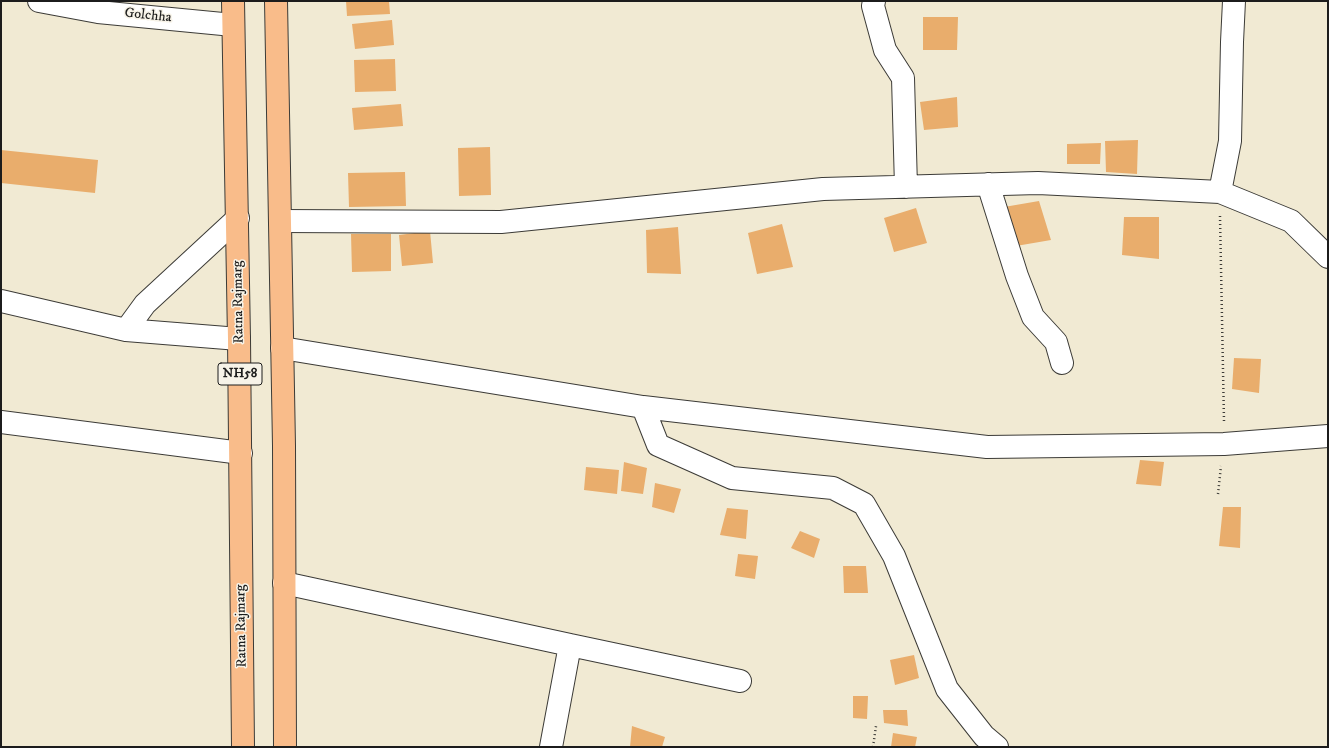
<!DOCTYPE html>
<html>
<head>
<meta charset="utf-8">
<style>
	body { margin:0 }
	#map { position:relative; width:1329px; height:748px; overflow:hidden; background:#f1ead3; font-family:"IM FELL DW Pica",serif }
	canvas { display:block }
	.frame { position:absolute; inset:0; border:2px solid #1c1c1c; pointer-events:none }
</style>
</head>
<body>
<div id="map">
<canvas width="1329" height="748"></canvas>
<div class="frame"></div>
</div>
<script>
const g = document.querySelector('canvas').getContext('2d');
g.lineJoin = 'round';
function fillPath(path, color) { g.fillStyle = color; g.fill(path, 'evenodd'); }
function strokePath(path, color, width, dash) { g.strokeStyle = color; g.lineWidth = width; g.lineCap = dash ? 'butt' : 'round'; g.setLineDash(dash || []); g.stroke(path); }
function write(font, color, halo, rows, align = 'center') {
  g.font = font + ' "IM FELL DW Pica",serif'; g.lineWidth = 3; g.setLineDash([]); g.textBaseline = 'middle'; g.strokeStyle = halo; g.fillStyle = color; for (const [text, x, y, turn = 0] of rows) {
    g.save(); g.translate(x, y); g.rotate((+turn || 0) * Math.PI / 180); g.textAlign = isNaN(turn) ? turn : align; if (halo) g.strokeText(text, 0, 0); g.fillText(text, 0, 0); g.restore();
  }
}
fillPath(new Path2D(`
	M 346,1 L 389,1 L 390,14 L 347,16 Z
	M 923,17 L 958,17 L 957,50 L 923,50 Z
	M 392,20 L 394,45 L 355,49 L 352,24 Z
	M 395,59 L 396,91 L 355,92 L 354,60 Z
	M 957,97 L 958,127 L 924,130 L 920,102 Z
	M 401,104 L 403,126 L 354,130 L 352,108 Z
	M 1138,140 L 1137,174 L 1106,172 L 1105,141 Z
	M 1101,143 L 1100,164 L 1067,164 L 1067,144 Z
	M 490,147 L 491,195 L 459,196 L 458,148 Z
	M 1,150 L 98,160 L 95,193 L 1,183 Z
	M 405,172 L 406,206 L 349,207 L 348,173 Z
	M 1039,201 L 1051,240 L 1016,246 L 1004,207 Z
	M 916,208 L 927,243 L 894,252 L 884,218 Z
	M 1124,217 L 1159,217 L 1159,259 L 1122,255 Z
	M 782,224 L 793,267 L 757,274 L 748,233 Z
	M 678,227 L 681,274 L 647,273 L 646,230 Z
	M 430,231 L 433,263 L 402,266 L 399,235 Z
	M 351,234 L 391,234 L 391,271 L 352,272 Z
	M 1234,358 L 1261,359 L 1259,393 L 1232,389 Z
	M 1140,460 L 1164,462 L 1161,486 L 1136,484 Z
	M 624,462 L 647,468 L 643,494 L 621,491 Z
	M 586,467 L 619,470 L 617,494 L 584,490 Z
	M 655,483 L 681,489 L 674,513 L 652,507 Z
	M 1223,507 L 1241,507 L 1240,548 L 1219,546 Z
	M 727,508 L 748,510 L 746,539 L 720,535 Z
	M 800,531 L 820,539 L 814,558 L 791,548 Z
	M 738,554 L 758,556 L 755,579 L 735,576 Z
	M 843,566 L 866,566 L 868,593 L 844,593 Z
	M 914,655 L 919,678 L 895,685 L 890,660 Z
	M 853,696 L 868,696 L 867,719 L 853,718 Z
	M 883,710 L 907,710 L 908,726 L 884,723 Z
	M 632,726 L 665,737 L 662,747 L 630,747 Z
	M 893,733 L 917,737 L 915,747 L 891,747 Z`), '#e9ad6c');
const minor = new Path2D(`
	M 39,1 L 98,12 L 233,25
	M 874,1 L 873,6 L 885,50 L 903,78 L 906,187
	M 988,184 L 1017,276 L 1033,317 L 1056,342 L 1062,363
	M 1220,192 L 1230,141 L 1232,42 L 1234,1
	M 280,221 L 501,222 L 823,189 L 1038,183 L 1220,192 L 1291,221 L 1328,257
	M 1,301 L 126,330 L 239,339
	M 126,330 L 145,304 L 238,218
	M 282,348 L 643,407 L 987,447 L 1224,444 L 1328,436
	M 643,407 L 658,445 L 732,478 L 833,488 L 864,504 L 894,556 L 947,689 L 984,736 L 997,747
	M 1,422 L 241,453
	M 284,583 L 570,645 L 551,747
	M 570,645 L 740,681`);
const highway = new Path2D(`
	M 233,1 L 239,339 L 243,747
	M 276,1 L 284,446 L 285,747`);
strokePath(minor, '#3c3b37', 24);
strokePath(highway, '#3c3b37', 24);
strokePath(new Path2D(`
	M 1220,216 L 1224,421
	M 1218,494 L 1221,466
	M 873,747 L 876,726`), '#3c3b37', 2.5, [1, 3]);
strokePath(minor, '#fff', 22);
strokePath(highway, '#f9bc8a', 22);
for (const [x, y, w] of [
	[240,374,44]
]) { const box = new Path2D(); box.roundRect(x - w / 2, y - 11, w, 22, 3); g.fillStyle = '#f7f3e8'; g.fill(box); strokePath(box, '#1c1c1c', 1); }
write('bold 13px', '#1c1c1c', null, [
	["NH58",240,374]
]);
write('14px', '#1c1c1c', '#f7f3e8', [
	["Golchha",148,16,6],
	["Ratna Rajmarg",239,302,-91],
	["Ratna Rajmarg",242,626,-91]
]);
</script>
</body>
</html>
